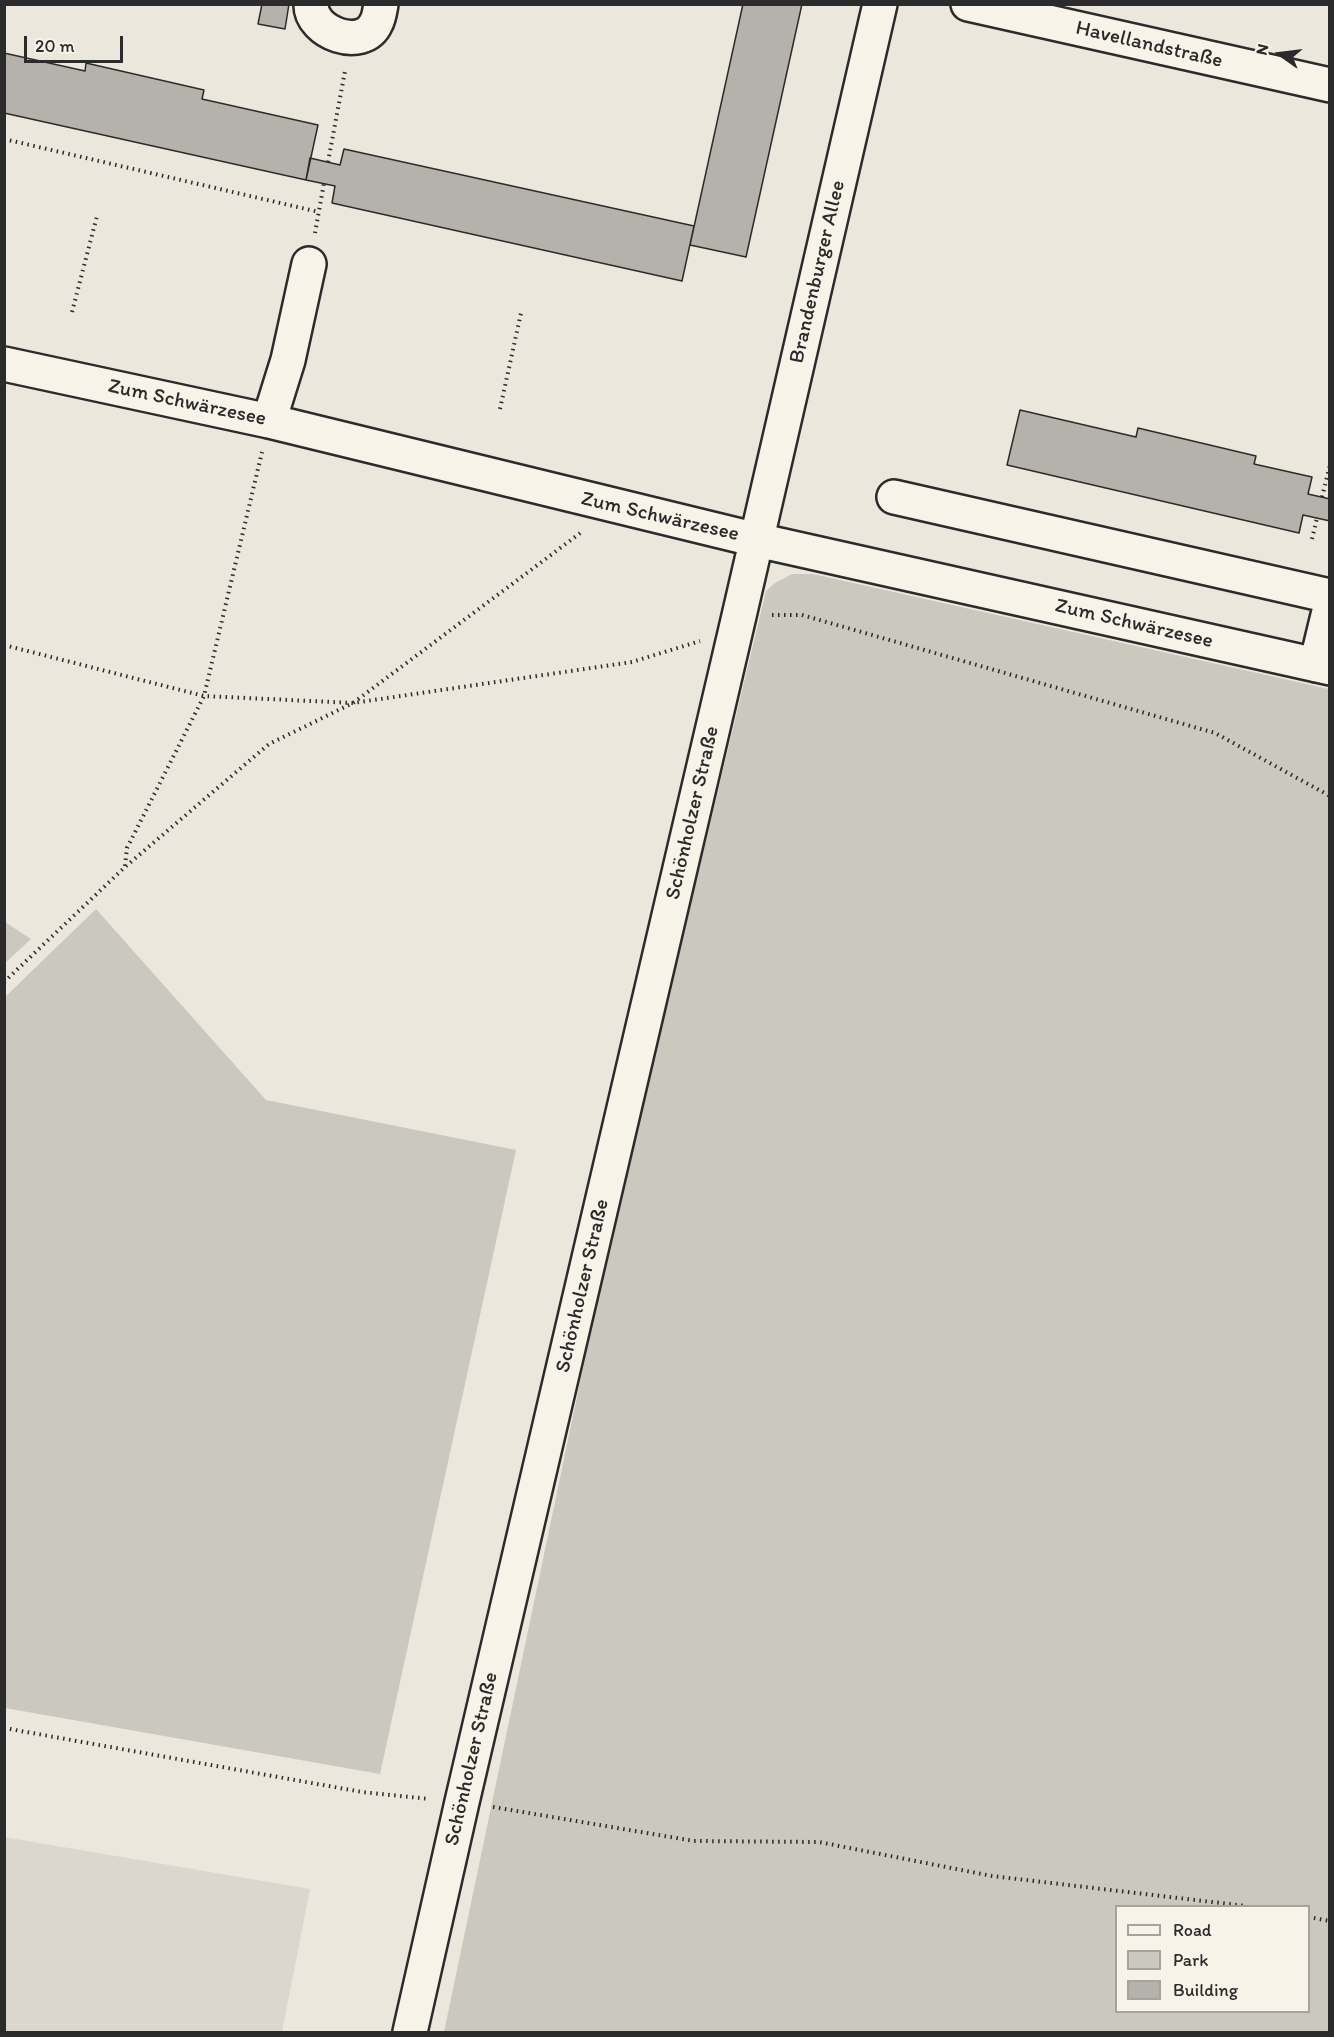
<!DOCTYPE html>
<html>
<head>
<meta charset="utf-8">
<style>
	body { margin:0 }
	#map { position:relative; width:1334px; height:2037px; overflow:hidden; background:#ebe7dd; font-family:Itim,sans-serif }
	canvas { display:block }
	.frame { position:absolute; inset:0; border:6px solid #2b2b2b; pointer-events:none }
	.legend { position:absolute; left:1115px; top:1905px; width:195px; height:108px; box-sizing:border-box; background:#f7f3e8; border:2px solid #a5a39c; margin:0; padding:8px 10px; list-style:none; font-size:18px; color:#2b2b2b }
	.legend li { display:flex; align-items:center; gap:12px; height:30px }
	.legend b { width:30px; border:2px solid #a5a39c }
	.north { position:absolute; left:1250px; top:24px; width:60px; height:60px; -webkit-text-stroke:4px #f7f3e8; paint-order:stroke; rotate:284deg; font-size:16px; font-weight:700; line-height:24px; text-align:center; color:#2b2b2b }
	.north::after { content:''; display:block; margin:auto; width:21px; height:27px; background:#2b2b2b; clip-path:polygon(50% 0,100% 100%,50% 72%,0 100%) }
	.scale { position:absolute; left:24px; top:36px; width:99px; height:27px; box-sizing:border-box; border:3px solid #2b2b2b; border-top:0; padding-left:8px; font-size:18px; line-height:21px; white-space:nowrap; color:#2b2b2b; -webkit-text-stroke:4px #f7f3e8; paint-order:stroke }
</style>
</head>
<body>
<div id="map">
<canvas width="1334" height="2037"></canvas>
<div class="frame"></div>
<ul class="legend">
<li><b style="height:8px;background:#f7f3e8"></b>Road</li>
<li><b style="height:16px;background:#cbc8bf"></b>Park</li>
<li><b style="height:16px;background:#b5b2ab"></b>Building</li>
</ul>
<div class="north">N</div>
<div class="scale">20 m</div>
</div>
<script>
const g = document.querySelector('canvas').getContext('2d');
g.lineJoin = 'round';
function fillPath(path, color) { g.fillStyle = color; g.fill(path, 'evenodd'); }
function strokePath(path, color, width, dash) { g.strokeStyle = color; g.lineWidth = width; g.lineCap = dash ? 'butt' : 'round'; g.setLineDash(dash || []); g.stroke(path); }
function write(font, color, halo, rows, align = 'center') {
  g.font = font + ' Itim,sans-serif'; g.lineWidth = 4.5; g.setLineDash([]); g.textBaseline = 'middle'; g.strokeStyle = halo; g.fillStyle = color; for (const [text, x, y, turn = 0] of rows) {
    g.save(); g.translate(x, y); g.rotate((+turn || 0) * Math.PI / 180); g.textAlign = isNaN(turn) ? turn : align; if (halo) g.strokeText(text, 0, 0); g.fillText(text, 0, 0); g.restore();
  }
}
fillPath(new Path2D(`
	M 4,1837 L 310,1889 L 282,2032 L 5,2032 Z`), '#dbd7ce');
fillPath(new Path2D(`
	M 792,574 L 813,574 L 1329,689 L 1329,2032 L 444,2032 L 609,1244 L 766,591 L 775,583 ZM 1116,1906 L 1308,1906 L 1308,2012 L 1116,2012 Z
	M 96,909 L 266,1100 L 516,1150 L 380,1774 L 5,1708 L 5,997 Z
	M 5,922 L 31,939 L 5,963 Z`), '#cbc8bf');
const building = new Path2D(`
	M 262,4 L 289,4 L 285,29 L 258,24 Z
	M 743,4 L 802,4 L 746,257 L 690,245 Z
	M 4,53 L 85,71 L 86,63 L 204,90 L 202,99 L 318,125 L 306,180 L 4,113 Z
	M 344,149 L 694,226 L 682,281 L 332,203 L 335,186 L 306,180 L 310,158 L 340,165 Z
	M 1020,410 L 1136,437 L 1138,428 L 1256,456 L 1254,464 L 1312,477 L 1308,494 L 1330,499 L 1330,521 L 1303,515 L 1299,533 L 1007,465 Z`);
fillPath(building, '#b5b2ab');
strokePath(building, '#2b2b2b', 1.5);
const minor = new Path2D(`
	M 311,4 C 310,33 363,52 376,23 C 379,18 380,10 381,4
	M 968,4 L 1330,85
	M 4,364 L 269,421 L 757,540 L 1330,668
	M 269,421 L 288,360 L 309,264
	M 894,497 L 1330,596
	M 1316,665 L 1330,607
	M 410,2032 L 462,1802 L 739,616 L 880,4`);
strokePath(minor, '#2b2b2b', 38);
strokePath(new Path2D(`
	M 4,139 L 319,212
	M 328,162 L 345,71
	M 315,233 L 324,183
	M 72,312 L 97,216
	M 500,409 L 521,313
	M 1322,497 L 1330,465
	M 1312,539 L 1317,518
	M 772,615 L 802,615 L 1215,733 L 1330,796
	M 4,645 L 204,696 L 353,703 L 632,662 L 700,641
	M 125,866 L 127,848 L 204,696 L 262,452
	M 4,982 L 125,867 L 269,744 L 353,703 L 583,531
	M 4,1728 L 362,1792 L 429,1799
	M 493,1807 L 694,1841 L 819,1842 L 992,1876 L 1246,1906
	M 1308,1917 L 1330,1921`), '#2b2b2b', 4, [1.5, 4.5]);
strokePath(minor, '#f7f3e8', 33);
write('21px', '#2b2b2b', '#f7f3e8', [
	["Havellandstraße",1149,45,13],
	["Brandenburger Allee",818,272,-77],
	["Zum Schwärzesee",187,403,12],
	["Zum Schwärzesee",660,517,13],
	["Zum Schwärzesee",1134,624,13],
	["Schönholzer Straße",693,813,-77],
	["Schönholzer Straße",583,1286,-77],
	["Schönholzer Straße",472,1759,-77]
]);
</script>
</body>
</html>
